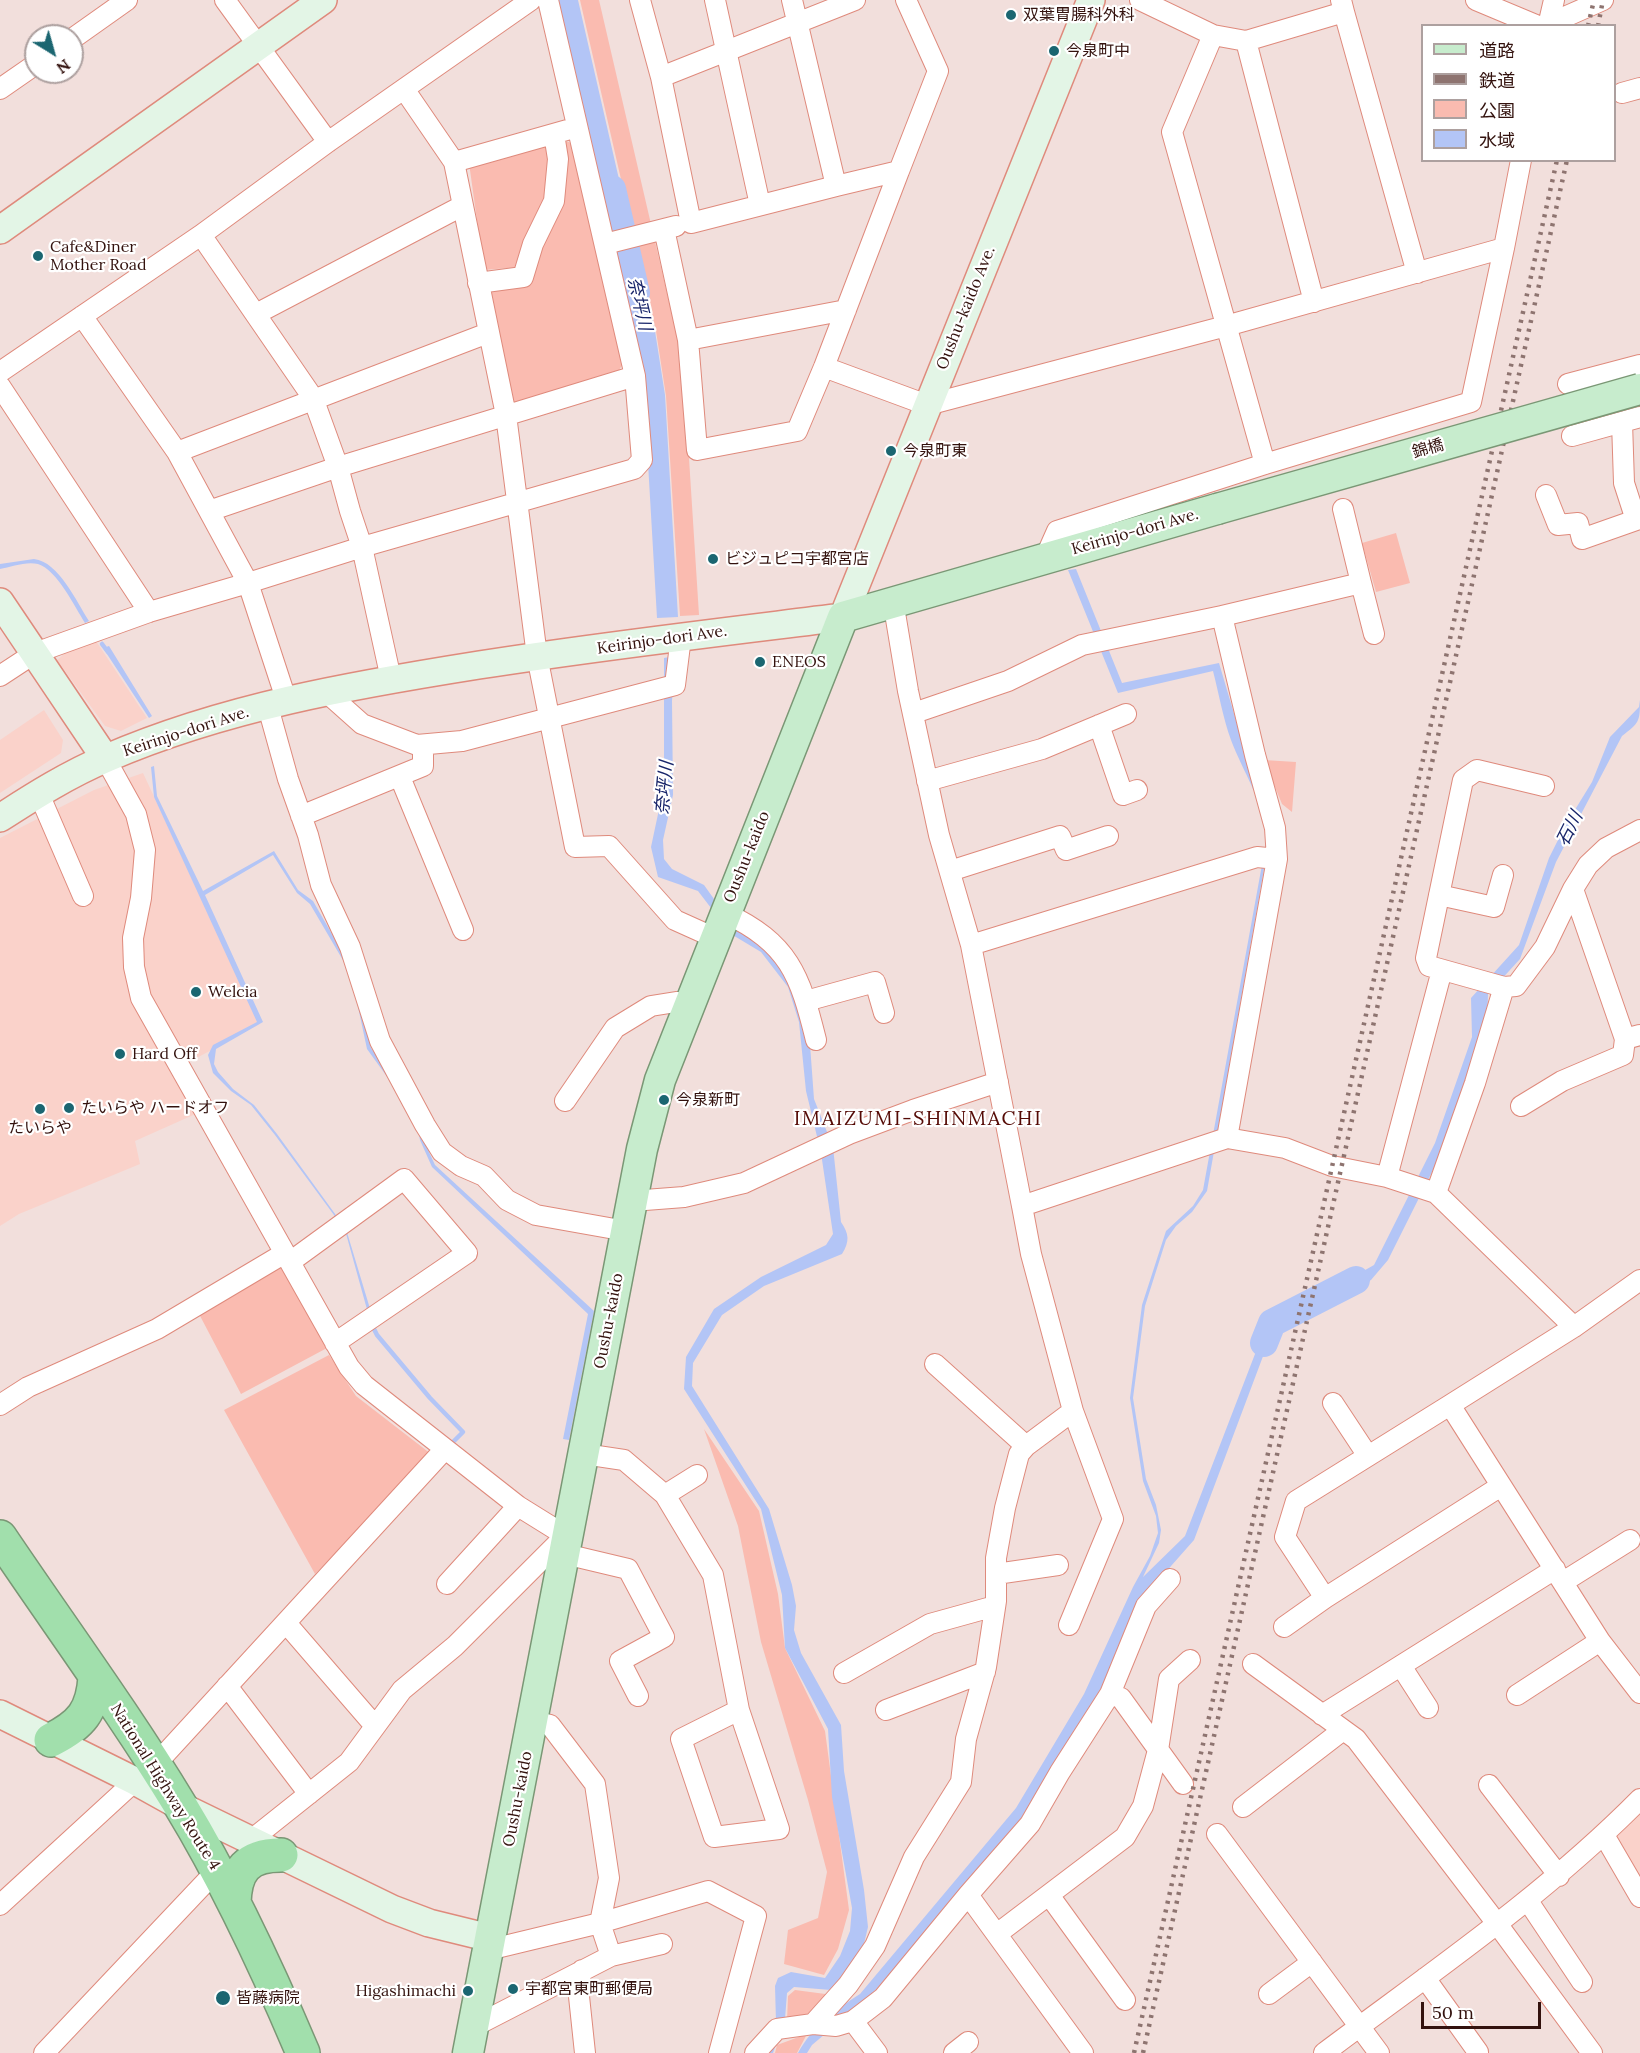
<!DOCTYPE html>
<html>
<head>
<meta charset="utf-8">
<style>
	body { margin:0 }
	#map { position:relative; width:1640px; height:2053px; overflow:hidden; background:#f2dfdc; font-family:Lora,"Noto Sans JP",serif }
	canvas { display:block }
	.legend { position:absolute; left:1421px; top:24px; width:195px; height:138px; box-sizing:border-box; background:#fff; border:2px solid #ada09f; margin:0; padding:8px 10px; list-style:none; font-size:18px; color:#33120e }
	.legend li { display:flex; align-items:center; gap:12px; height:30px }
	.legend b { width:30px; border:2px solid #ada09f }
	.north { position:absolute; left:24px; top:24px; width:60px; height:60px; box-sizing:border-box; background:#fff; border:2px solid #ada09f; border-radius:50%; rotate:143deg; font-size:16px; font-weight:700; line-height:24px; text-align:center; color:#33120e }
	.north::after { content:''; display:block; margin:auto; width:21px; height:27px; background:#1b6671; clip-path:polygon(50% 0,100% 100%,50% 72%,0 100%) }
	.scale { position:absolute; left:1421px; top:2002px; width:120px; height:27px; box-sizing:border-box; border:3px solid #33120e; border-top:0; padding-left:8px; font-size:18px; line-height:21px; white-space:nowrap; color:#33120e; -webkit-text-stroke:4px #fff; paint-order:stroke }
</style>
</head>
<body>
<div id="map">
<canvas width="1640" height="2053"></canvas>
<ul class="legend">
<li><b style="height:8px;background:#c7eccd"></b>道路</li>
<li><b style="height:8px;background:#8e7470"></b>鉄道</li>
<li><b style="height:16px;background:#fabbb0"></b>公園</li>
<li><b style="height:16px;background:#b3c5f6"></b>水域</li>
</ul>
<div class="north">N</div>
<div class="scale">50 m</div>
</div>
<script>
const g = document.querySelector('canvas').getContext('2d');
g.lineJoin = 'round';
function fillPath(path, color) { g.fillStyle = color; g.fill(path, 'evenodd'); }
function strokePath(path, color, width, dash) { g.strokeStyle = color; g.lineWidth = width; g.lineCap = dash ? 'butt' : 'round'; g.setLineDash(dash || []); g.stroke(path); }
function write(font, color, halo, rows, align = 'center') {
  g.font = font + ' Lora,"Noto Sans JP",serif'; g.lineWidth = 4.5; g.setLineDash([]); g.textBaseline = 'middle'; g.strokeStyle = halo; g.fillStyle = color; for (const [text, x, y, turn = 0] of rows) {
    g.save(); g.translate(x, y); g.rotate((+turn || 0) * Math.PI / 180); g.textAlign = isNaN(turn) ? turn : align; if (halo) g.strokeText(text, 0, 0); g.fillText(text, 0, 0); g.restore();
  }
}
fillPath(new Path2D(`
	M 96,641 L 147,718 L 121,731 L 105,726 L 57,660 L 70,649 Z
	M 44,710 L 63,740 L 61,753 L 0,793 L 0,740 Z
	M 143,773 L 260,1024 L 176,1069 L 200,1112 L 135,1141 L 140,1164 L 19,1214 L 0,1226 L 0,838 L 94,790 Z
	M 1640,1808 L 1640,1887 L 1611,1838 Z`), '#fad2ca');
fillPath(new Path2D(`
	M 580,0 L 599,0 L 676,332 L 684,380 L 699,615 L 680,616 L 666,396 L 656,331 L 638,252 L 615,257 L 609,229 L 631,223 Z
	M 552,140 L 553,184 L 520,267 L 484,270 L 469,163 Z
	M 563,141 L 569,142 L 576,153 L 623,364 L 617,373 L 517,405 L 507,399 L 488,284 L 526,282 Z
	M 1396,533 L 1410,583 L 1376,592 L 1362,543 Z
	M 1264,760 L 1296,762 L 1292,812 L 1282,804 Z
	M 280,1264 L 327,1348 L 241,1394 L 198,1312 Z
	M 329,1355 L 356,1396 L 431,1454 L 315,1574 L 224,1410 Z
	M 704,1429 L 759,1511 L 778,1594 L 785,1648 L 825,1731 L 849,1910 L 838,1949 L 824,1975 L 784,1964 L 788,1930 L 818,1918 L 827,1872 L 808,1800 L 761,1642 L 738,1526 Z
	M 795,1990 L 833,1995 L 810,2017 L 787,2021 L 788,1996 Z
	M 807,2034 L 797,2053 L 775,2053 L 777,2045 Z`), '#fabbb0');
fillPath(new Path2D(`
	M 556,0 L 578,0 L 629,223 L 609,228 Z
	M 637,253 L 655,331 L 665,395 L 678,617 L 657,618 L 644,394 L 616,258 Z
	M 34,559 C 59,562 76,601 89,621 L 85,623 C 75,607 57,570 38,564 C 26,561 11,567 0,569 L 0,564 Z
	M 1076,569 L 1122,683 L 1219,663 L 1270,835 L 1207,1191 L 1192,1212 L 1176,1226 L 1166,1240 L 1145,1306 L 1133,1398 L 1146,1479 L 1156,1505 L 1161,1530 L 1159,1543 L 1143,1577 L 1185,1536 L 1265,1328 L 1271,1320 L 1287,1311 L 1284,1321 L 1274,1327 L 1194,1540 L 1149,1591 L 1136,1610 L 1096,1701 L 1010,1839 L 870,1996 L 812,2045 L 807,2053 L 798,2053 C 812,2027 835,2010 860,1994 L 1016,1808 L 1084,1694 L 1133,1587 L 1150,1556 L 1158,1533 L 1156,1516 L 1143,1481 L 1130,1398 L 1142,1305 L 1166,1231 L 1193,1206 L 1203,1190 L 1267,837 C 1264,802 1243,772 1231,740 C 1223,718 1219,694 1213,671 L 1118,693 L 1068,570 Z
	M 109,646 L 152,716 L 149,718 L 103,648 Z
	M 675,656 L 672,701 L 673,795 L 663,840 L 664,859 L 672,869 L 704,885 L 714,899 L 711,908 L 698,891 L 658,877 L 651,847 L 664,786 L 664,658 Z
	M 1640,700 C 1640,722 1639,723 1622,736 L 1556,862 L 1520,959 L 1488,994 L 1487,1026 L 1455,1126 L 1388,1260 L 1371,1280 L 1342,1297 L 1321,1304 L 1323,1294 L 1374,1265 L 1435,1143 L 1472,1037 L 1471,998 L 1519,945 L 1549,858 L 1565,826 L 1592,782 L 1610,737 L 1639,707 Z
	M 154,766 L 157,796 L 203,891 L 274,851 L 298,890 L 313,901 L 355,974 L 371,1048 L 397,1084 L 404,1101 L 420,1123 L 423,1139 L 435,1165 L 594,1311 L 569,1440 L 563,1439 L 588,1314 L 432,1167 L 420,1140 L 417,1124 L 402,1103 L 393,1085 L 367,1049 L 351,974 L 310,904 L 297,893 L 273,855 L 205,895 L 263,1022 L 216,1049 L 214,1064 L 218,1072 L 233,1089 L 254,1105 L 277,1134 L 346,1229 L 371,1312 L 368,1313 L 345,1230 L 275,1135 L 251,1105 L 231,1091 L 213,1073 L 208,1055 L 213,1045 L 257,1022 L 154,797 L 151,767 Z
	M 734,925 L 780,958 L 809,1031 L 814,1099 L 833,1147 L 841,1222 C 849,1234 850,1241 842,1254 L 764,1286 L 722,1315 L 693,1363 L 692,1386 L 769,1509 L 792,1585 L 796,1606 L 794,1630 L 801,1653 L 841,1725 L 844,1771 L 864,1890 L 868,1927 L 863,1948 L 847,1973 L 831,1990 L 794,1987 L 787,1993 L 785,2019 L 773,2053 L 760,2053 L 776,2022 L 775,1986 L 778,1978 L 791,1972 L 825,1978 L 840,1956 L 850,1931 L 852,1908 L 832,1797 L 828,1729 L 785,1648 L 782,1595 L 761,1509 L 684,1389 L 686,1357 L 714,1309 L 761,1277 L 826,1245 L 833,1234 L 821,1153 L 806,1091 L 799,1022 L 788,987 L 761,952 L 731,934 Z`), '#b3c5f6');
strokePath(new Path2D(`
	M 102,644 L 108,652
	M 374,1329 L 377,1335 L 430,1398 L 463,1432 L 450,1445 L 451,1446`), '#b3c5f6', 4.5);
strokePath(new Path2D(`
	M 612,189 L 636,293
	M 1264,1343 L 1272,1323 L 1356,1280`), '#b3c5f6', 28);
const street = new Path2D(`
	M 225,0 L 328,142
	M 640,0 L 661,77 L 691,223 L 836,186 L 792,0
	M 715,0 L 760,205
	M 1140,0 L 1213,35 L 1246,41 L 1344,12 L 1341,0
	M 1476,0 L 1538,26
	M 1344,12 L 1417,273
	M 1548,26 L 1554,0
	M 1552,26 L 1567,16 L 1603,0
	M 1213,35 L 1172,132 L 1265,464
	M 72,39 L 127,0
	M 1246,41 L 1314,302
	M 661,77 L 855,0
	M 0,89 L 36,64
	M 404,89 L 454,162 L 506,415 L 537,656 L 575,847 L 609,846 L 675,920 L 715,938
	M 1622,93 L 1640,88
	M 454,162 L 567,130
	M 836,186 L 899,171 L 938,71 L 906,0
	M 664,229 L 688,340 L 697,450 L 797,431 L 824,367 L 899,171
	M 201,235 L 313,398 L 338,467 L 350,511 L 362,547 L 391,679
	M 605,244 L 676,226
	M 478,283 L 523,277 L 533,244 L 554,201 L 558,159 L 554,134
	M 256,314 L 462,206
	M 82,316 L 177,452
	M 688,340 L 846,310
	M 824,367 L 927,405 L 1226,326 L 1504,248 L 1521,160
	M 0,372 L 201,235 L 328,142 L 531,0
	M 1568,384 L 1640,365
	M 0,386 L 149,612
	M 1572,436 L 1640,417
	M 1546,495 L 1558,525 L 1578,523 L 1582,539 L 1636,520 L 1624,483 L 1622,422
	M 209,511 L 338,467 L 635,376
	M 1045,558 L 1057,531 L 1265,464 L 1471,402 L 1504,248
	M 1361,583 L 1374,634
	M 893,601 L 908,691 L 939,835 L 971,945 L 1022,1206 L 1227,1138 L 1285,1148 L 1332,1166 L 1387,1177 L 1436,1193 L 1574,1327
	M 1222,616 L 1255,755 L 1275,828 L 1277,859 L 1227,1138
	M 0,676 L 35,653 L 149,612 L 248,583 L 362,547 L 634,469 L 642,460 L 635,376 L 548,0
	M 325,691 L 362,724 L 417,745 L 462,741 L 675,685 L 681,637
	M 287,702 L 248,583 L 177,452 L 488,333
	M 268,707 L 288,779 L 308,835 L 321,885 L 350,947 L 380,1041 L 425,1125 L 442,1152 L 461,1166 L 484,1176 L 507,1200 L 536,1215 L 626,1231
	M 914,713 L 1008,681 L 1082,645 L 1222,616 L 1361,583 L 1343,509
	M 1099,725 L 1123,795 L 1137,790
	M 105,758 L 136,814 L 145,850 L 141,898 L 133,938 L 134,967 L 141,998 L 349,1367 L 364,1385 L 518,1506 L 555,1529 L 569,1532
	M 400,777 L 463,930
	M 927,781 L 1042,749 L 1126,714
	M 1544,786 L 1477,770 L 1463,780 L 1426,958 L 1429,966 L 1504,987 L 1516,986 L 1545,947 L 1573,889 L 1588,865 L 1606,848 L 1640,830
	M 39,794 L 83,896
	M 301,816 L 423,766 L 423,745
	M 950,871 L 1060,836 L 1066,850 L 1108,836
	M 1573,889 L 1625,1039 L 1640,1035
	M 1439,895 L 1494,907 L 1503,875
	M 725,913 C 789,943 800,975 816,1040
	M 971,945 L 1257,857 L 1277,859
	M 806,1001 L 875,982 L 884,1013
	M 565,1101 L 615,1028 L 651,1006 L 676,1002 L 689,1004
	M 1521,1106 L 1562,1081 L 1623,1055 L 1625,1039
	M 1387,1177 L 1442,970
	M 1436,1193 L 1475,1083 L 1504,987
	M 632,1201 L 684,1197 L 744,1183 L 849,1134 L 913,1110 L 998,1082
	M 290,1262 L 404,1179 L 467,1253 L 335,1343
	M 1640,1280 L 1574,1327 L 1450,1405 L 1600,1641 L 1640,1693
	M 935,1364 L 1026,1446
	M 1333,1403 L 1368,1456
	M 0,1405 L 28,1387 L 157,1329 L 285,1253
	M 1450,1405 L 1296,1501 L 1285,1537 L 1325,1598 L 1501,1486
	M 584,1454 L 624,1460 L 665,1495 L 713,1575 L 739,1710 L 779,1829 L 714,1837 L 681,1739 L 739,1710
	M 665,1495 L 697,1475
	M 565,1554 L 628,1569 L 664,1637 L 620,1661 L 638,1696
	M 996,1574 L 1058,1565
	M 1563,1582 L 1630,1540
	M 447,1584 L 518,1506
	M 286,1623 L 375,1726
	M 1069,1625 L 1113,1519 L 1073,1411
	M 1284,1627 L 1325,1598
	M 1253,1664 L 1356,1739 L 1498,1925 L 1592,2053
	M 1401,1666 L 1428,1708
	M 844,1673 L 930,1624 L 995,1606
	M 227,1686 L 309,1794
	M 1110,1694 L 1121,1698 L 1183,1784
	M 1517,1695 L 1600,1641
	M 886,1710 L 985,1672
	M 1322,1715 L 1555,1569
	M 533,1721 L 550,1725 L 595,1784 L 609,1878 L 600,1923 L 611,1956
	M 155,1765 L 445,1449
	M 1489,1785 L 1559,1876
	M 1243,1807 L 1343,1730
	M 1217,1834 L 1379,2053
	M 1604,1835 L 1640,1897
	M 251,1840 L 349,1762 L 402,1690 L 455,1646 L 567,1534
	M 968,1895 L 1083,2053
	M 1049,1895 L 1125,2000
	M 1528,1901 L 1582,1982
	M 0,1905 L 135,1781
	M 997,1934 L 1125,1837 L 1143,1806 L 1158,1750 L 1169,1679 L 1190,1660
	M 488,1950 L 600,1923 L 708,1891 L 756,1916 L 719,2053
	M 582,1970 L 578,1987 L 585,2053
	M 1425,1978 L 1478,2052
	M 1269,1994 L 1312,1962
	M 853,2021 L 877,2053
	M 813,2024 L 848,1985 L 875,1946 L 914,1857 L 961,1782 L 966,1739 L 986,1667 L 996,1601 L 996,1558 L 1005,1508 L 1019,1454 L 1026,1446 L 1073,1411 L 1031,1254 L 1022,1206
	M 473,2027 L 611,1956 L 662,1944
	M 44,2053 L 217,1870
	M 755,2053 L 777,2029 L 813,2024 L 836,2026 L 853,2021 L 883,1998 L 968,1895 L 1030,1824 L 1060,1772 L 1110,1694 L 1146,1606 L 1170,1579
	M 954,2053 L 968,2042
	M 1324,2053 C 1432,1972 1544,1896 1640,1799`);
const secondary = new Path2D(`
	M 0,230 L 323,0
	M 0,602 L 105,758
	M 0,818 C 34,796 69,774 107,758 C 225,707 353,685 479,665 C 600,646 722,632 843,617 L 1091,0
	M 0,1714 L 135,1781 L 180,1806 L 392,1909 L 429,1923 L 490,1938`);
const primary = new Path2D(`
	M 468,2053 L 642,1149 L 660,1080 L 843,617 L 1217,509`);
const highway = new Path2D(`
	M 0,1537 C 60,1626 124,1713 180,1805 C 228,1884 267,1968 303,2053
	M 51,1740 C 81,1725 93,1711 95,1677
	M 234,1903 C 235,1870 247,1855 281,1855`);
strokePath(street, '#df8a7c', 22);
strokePath(secondary, '#df8a7c', 30);
strokePath(primary, '#7a9775', 33);
strokePath(highway, '#7a9775', 36);
strokePath(street, '#fff', 20);
strokePath(secondary, '#e3f5e6', 27);
strokePath(primary, '#c7eccd', 30);
strokePath(highway, '#a1dfac', 33);
strokePath(new Path2D(`
	M 1588,26 L 1594,0
	M 1598,26 L 1603,0
	M 1134,2053 L 1557,160
	M 1143,2053 L 1567,160`), '#8e7470', 4.5, [3, 6]);
const primaryBridge = new Path2D(`
	M 1217,509 L 1640,389`);
strokePath(primaryBridge, '#7a9775', 33, []);
strokePath(primaryBridge, '#c7eccd', 30);
for (const [x, y, r, color] of [
	[1011,15,6,"#1b6671"],
	[1054,51,6,"#1b6671"],
	[38,256,6,"#1b6671"],
	[891,451,6,"#1b6671"],
	[713,559,6,"#1b6671"],
	[760,662,6,"#1b6671"],
	[196,992,6,"#1b6671"],
	[120,1054,6,"#1b6671"],
	[664,1100,6,"#1b6671"],
	[69,1108,6,"#1b6671"],
	[40,1109,6,"#1b6671"],
	[513,1989,6,"#1b6671"],
	[468,1991,6,"#1b6671"],
	[223,1998,8,"#1b6671"]
]) { const dot = new Path2D(); dot.arc(x, y, r, 0, 2 * Math.PI); g.fillStyle = color; g.fill(dot); strokePath(dot, '#fff', 2); }
write('16px', '#33120e', '#fff', [
	["双葉胃腸科外科",1023,15],
	["今泉町中",1066,51],
	["Cafe&Diner",50,247],
	["Mother Road",50,265],
	["今泉町東",903,451],
	["ビジュピコ宇都宮店",725,559],
	["ENEOS",772,662],
	["Welcia",208,992],
	["Hard Off",132,1054],
	["今泉新町",676,1100],
	["たいらや ハードオフ",81,1108],
	["たいらや",40,1128,"center"],
	["宇都宮東町郵便局",525,1989],
	["Higashimachi",456,1991,"right"],
	["皆藤病院",236,1998]
], 'left');
write('16px', '#33120e', '#fff', [
	["Oushu-kaido Ave.",966,308,-68],
	["錦橋",1428,449,-16],
	["Keirinjo-dori Ave.",1135,532,-16],
	["Keirinjo-dori Ave.",662,640,-8],
	["Keirinjo-dori Ave.",186,732,-18],
	["Oushu-kaido",747,857,-68],
	["Oushu-kaido",609,1321,-79],
	["National Highway Route 4",165,1787,58],
	["Oushu-kaido",518,1799,-79]
]);
write('italic 18px', '#18256a', '#fff', [
	["奈坪川",639,304,77],
	["奈坪川",665,788,-85],
	["石川",1570,829,-63]
]);
g.letterSpacing = '1.5px';
write('20px', '#550a05', '#fff', [
	["IMAIZUMI-SHINMACHI",918,1119]
]);
g.letterSpacing = '0px';
</script>
</body>
</html>
